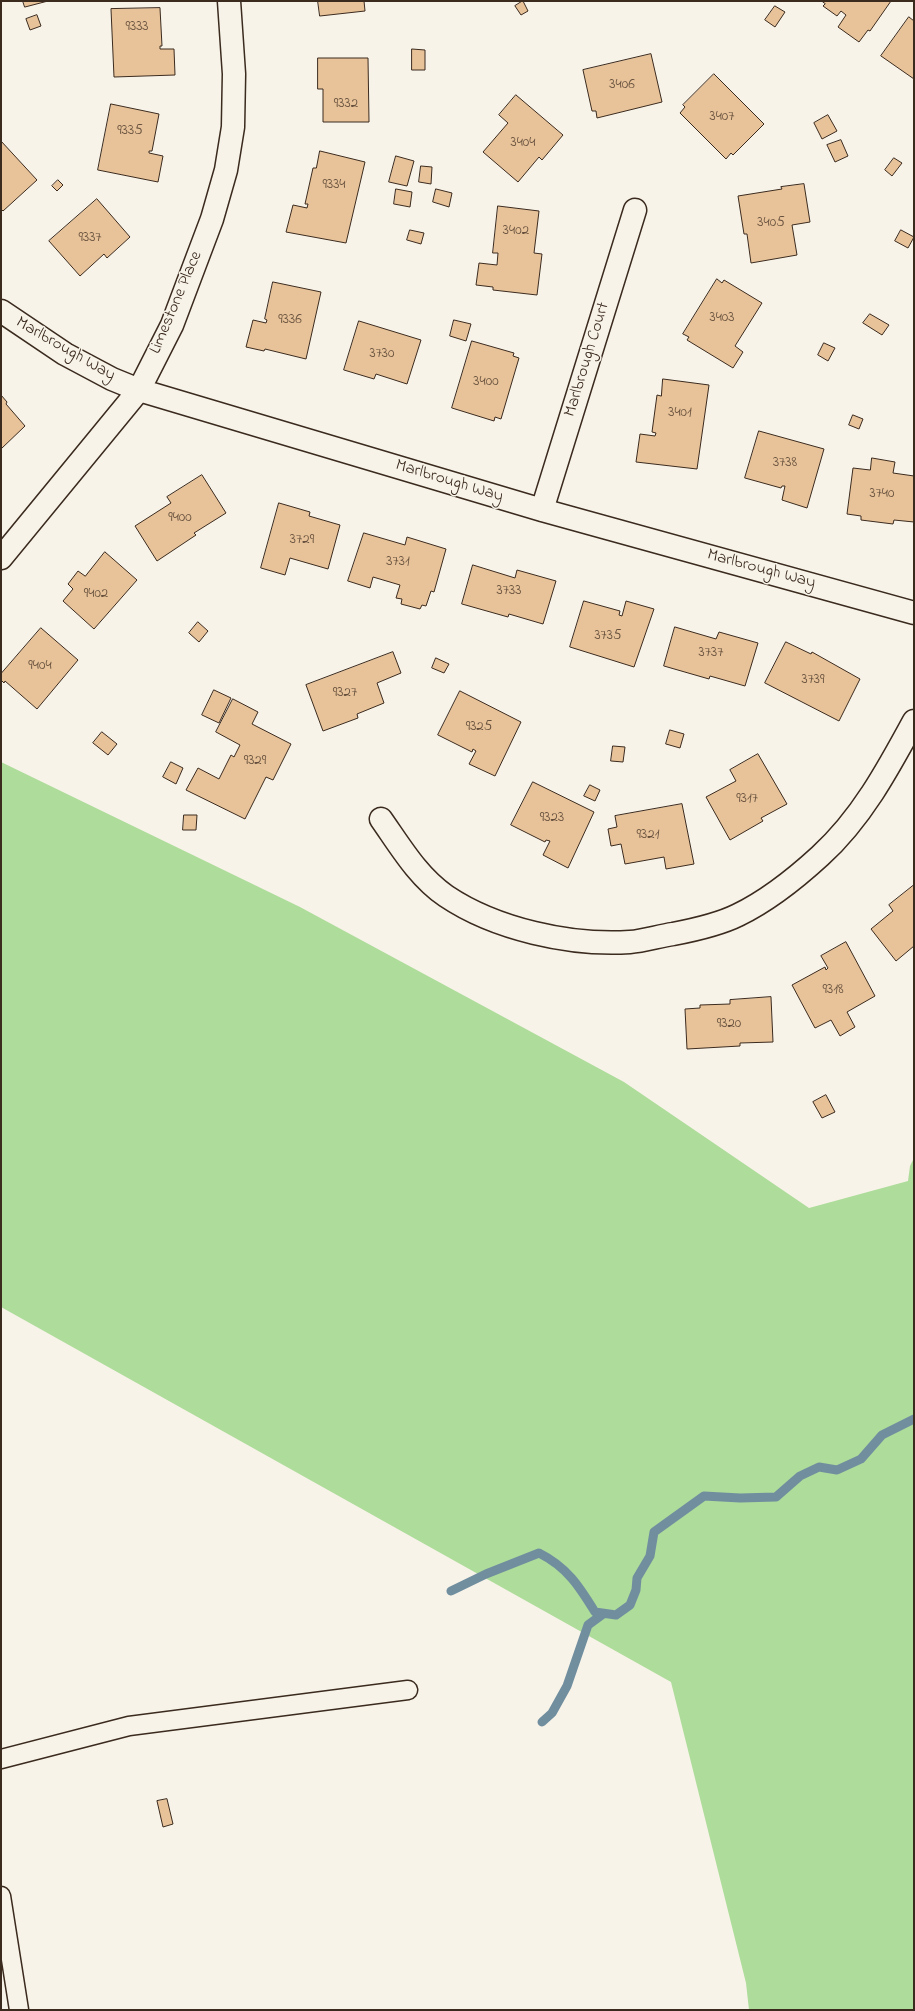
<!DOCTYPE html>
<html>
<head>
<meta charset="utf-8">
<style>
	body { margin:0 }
	#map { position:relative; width:915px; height:2011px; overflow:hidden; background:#f7f3e8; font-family:"Indie Flower",sans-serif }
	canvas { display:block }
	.frame { position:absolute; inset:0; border:2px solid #3b2a1e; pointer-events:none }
</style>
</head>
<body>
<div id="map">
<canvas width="915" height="2011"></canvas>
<div class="frame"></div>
</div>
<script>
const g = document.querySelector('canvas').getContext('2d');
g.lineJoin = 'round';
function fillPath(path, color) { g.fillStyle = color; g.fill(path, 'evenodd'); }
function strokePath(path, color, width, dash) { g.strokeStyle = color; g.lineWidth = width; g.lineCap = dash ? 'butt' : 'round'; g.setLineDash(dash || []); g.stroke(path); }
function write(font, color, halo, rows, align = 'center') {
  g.font = font + ' "Indie Flower",sans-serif'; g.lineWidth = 3; g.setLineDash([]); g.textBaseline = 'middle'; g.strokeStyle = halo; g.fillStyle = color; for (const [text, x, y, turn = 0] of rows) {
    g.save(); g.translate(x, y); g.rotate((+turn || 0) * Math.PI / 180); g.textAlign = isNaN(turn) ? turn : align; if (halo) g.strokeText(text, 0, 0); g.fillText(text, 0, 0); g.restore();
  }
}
fillPath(new Path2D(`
	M 1,762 L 300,907 L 624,1082 L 809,1208 L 908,1181 L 910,1166 L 914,1158 L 914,2010 L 749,2010 L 746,1983 L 671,1682 L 1,1307 Z`), '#aedc9b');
strokePath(new Path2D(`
	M 451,1591 L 486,1574 L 539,1553 C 567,1567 579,1586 595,1612 L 616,1615 L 630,1605 L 636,1590 L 637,1578 L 650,1556 L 654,1532 L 704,1496 L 740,1498 L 776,1497 L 800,1476 L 819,1467 L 837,1470 L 861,1459 L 882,1435 L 914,1419
	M 542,1722 L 552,1713 L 567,1686 L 588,1625 L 603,1614`), '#718e9f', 9);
const building = new Path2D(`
	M 23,1 L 48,1 L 25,7 Z
	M 318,1 L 364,1 L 365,11 L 320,16 Z
	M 523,1 L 528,11 L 521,15 L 515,6 Z
	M 822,1 L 891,1 L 870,31 L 868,30 L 859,42 L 838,27 L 846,15 L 841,11 L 837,16 L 823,6 L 825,4 Z
	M 775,6 L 785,12 L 775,27 L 765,20 Z
	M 160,8 L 162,46 L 160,46 L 160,49 L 174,49 L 175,75 L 114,77 L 111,9 Z
	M 37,15 L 41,26 L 30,30 L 26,19 Z
	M 909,17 L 914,21 L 914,79 L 881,56 Z
	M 412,49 L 425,50 L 425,70 L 412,70 Z
	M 651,54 L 662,102 L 597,118 L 596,111 L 592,111 L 583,70 Z
	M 318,58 L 368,58 L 369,122 L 323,122 L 323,89 L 318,89 Z
	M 714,74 L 764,124 L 733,155 L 731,153 L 726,159 L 680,113 L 685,107 L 683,105 Z
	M 516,95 L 563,135 L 542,160 L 539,157 L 518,182 L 483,152 L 508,123 L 499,115 Z
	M 111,104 L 159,114 L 152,151 L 149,151 L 149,153 L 163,156 L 158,182 L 98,170 Z
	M 828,115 L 837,131 L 822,139 L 814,123 Z
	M 841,140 L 848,156 L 835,162 L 827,145 Z
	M 1,141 L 37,180 L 3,211 L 1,209 Z
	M 320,151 L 365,162 L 346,243 L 286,232 L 293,205 L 307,208 L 308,204 L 305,204 L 313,168 L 316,168 Z
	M 396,156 L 414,161 L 407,186 L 389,182 Z
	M 894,158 L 902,163 L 892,176 L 885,170 Z
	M 421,166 L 432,167 L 431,184 L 419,182 Z
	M 58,180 L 63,185 L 57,191 L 52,186 Z
	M 804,184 L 810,222 L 792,225 L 797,255 L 751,263 L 747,234 L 744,234 L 738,196 L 782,189 L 781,187 Z
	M 396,189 L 412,192 L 410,207 L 394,204 Z
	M 436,189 L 452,193 L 449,207 L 433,202 Z
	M 97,199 L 130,237 L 107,258 L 104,254 L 80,276 L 49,241 Z
	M 498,206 L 539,211 L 534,253 L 542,254 L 537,295 L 493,290 L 493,287 L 476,285 L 479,263 L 497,265 L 498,253 L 493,253 Z
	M 410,230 L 424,233 L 421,244 L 407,240 Z
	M 901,230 L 914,237 L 908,248 L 895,241 Z
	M 717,279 L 722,283 L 724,280 L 762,303 L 735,346 L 743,352 L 733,368 L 687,340 L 689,337 L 683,334 Z
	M 273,282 L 321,292 L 306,359 L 265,349 L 264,351 L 246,347 L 253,320 L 266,323 L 267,320 L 265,319 Z
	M 870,314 L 889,325 L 882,335 L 863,323 Z
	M 454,320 L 471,324 L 466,341 L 450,336 Z
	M 359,321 L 421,340 L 407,384 L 376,374 L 374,379 L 344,370 Z
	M 472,341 L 514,353 L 513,356 L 519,358 L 501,419 L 495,417 L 494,421 L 452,408 Z
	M 824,343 L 835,348 L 828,361 L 818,355 Z
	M 663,379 L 709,385 L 697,469 L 636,462 L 640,434 L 655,436 L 656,433 L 652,432 L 657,395 L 661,396 Z
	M 1,395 L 7,402 L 6,404 L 25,426 L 1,449 Z
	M 853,415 L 863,419 L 859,429 L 849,425 Z
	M 759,431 L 824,449 L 807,508 L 782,500 L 785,486 L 782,486 L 781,488 L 745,478 Z
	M 872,458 L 895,462 L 893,473 L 914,476 L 914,522 L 894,520 L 893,524 L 861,520 L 861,516 L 847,514 L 853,468 L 870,470 Z
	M 202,475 L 226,513 L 194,533 L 196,535 L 157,561 L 135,526 L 171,503 L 167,497 Z
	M 279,503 L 310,512 L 309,516 L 340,525 L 328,569 L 290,558 L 285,575 L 261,568 Z
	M 364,533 L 405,545 L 407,537 L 446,549 L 434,592 L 431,591 L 426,606 L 422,605 L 420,609 L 401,604 L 402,599 L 396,598 L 400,585 L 373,577 L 370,588 L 348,581 Z
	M 105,552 L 137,580 L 94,629 L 63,601 L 73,589 L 68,584 L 78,571 L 85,576 Z
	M 473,565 L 515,578 L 517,570 L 556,581 L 543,624 L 509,614 L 508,617 L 462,604 Z
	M 584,601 L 620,611 L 619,615 L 622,616 L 626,601 L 654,609 L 634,667 L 570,647 Z
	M 198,622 L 208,631 L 199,642 L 189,633 Z
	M 675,627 L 716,639 L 719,632 L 758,643 L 745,686 L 710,676 L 709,679 L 664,666 Z
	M 41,628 L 78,660 L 37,709 L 5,681 L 4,683 L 1,680 L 1,674 Z
	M 786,642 L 811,654 L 812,652 L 860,679 L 839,721 L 765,683 Z
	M 393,652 L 401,673 L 377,683 L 384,703 L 357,714 L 358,718 L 323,731 L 306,685 Z
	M 436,658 L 449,664 L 444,673 L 432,668 Z
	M 214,690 L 231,698 L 219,723 L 202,715 Z
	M 460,691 L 521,722 L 495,776 L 469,764 L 476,751 L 473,749 L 472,752 L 438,735 Z
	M 233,699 L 258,712 L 252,724 L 291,744 L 273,780 L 266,777 L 245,819 L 186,790 L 198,768 L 219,779 L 231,755 L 234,757 L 240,745 L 216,732 Z
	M 670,730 L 684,734 L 680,748 L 666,744 Z
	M 102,732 L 117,744 L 108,755 L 93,743 Z
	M 613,746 L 625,747 L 623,762 L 611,761 Z
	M 758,754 L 787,804 L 761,818 L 763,821 L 730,840 L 706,797 L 736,781 L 730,770 Z
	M 171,762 L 183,768 L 176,784 L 163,777 Z
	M 533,782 L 594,812 L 568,868 L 543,855 L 550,841 L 546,840 L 545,842 L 511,825 Z
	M 590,785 L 600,790 L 595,801 L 584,796 Z
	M 682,804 L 694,864 L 666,869 L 664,857 L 625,864 L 621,844 L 611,846 L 608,829 L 617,827 L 615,816 Z
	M 184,815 L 197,815 L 196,830 L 183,830 Z
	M 914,885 L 914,946 L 896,961 L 871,929 L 893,911 L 889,905 Z
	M 846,942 L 875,996 L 847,1012 L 855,1027 L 840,1036 L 831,1020 L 815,1028 L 792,985 L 825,967 L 826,970 L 828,968 L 821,956 Z
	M 771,997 L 773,1042 L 740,1043 L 740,1046 L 687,1049 L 685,1009 L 700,1008 L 700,1005 L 730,1004 L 730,1000 Z
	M 826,1095 L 835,1112 L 822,1118 L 813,1102 Z
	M 167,1799 L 173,1824 L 163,1827 L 157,1801 Z`);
fillPath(building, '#e8c399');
strokePath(building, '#3b2a1e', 1);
const lane = new Path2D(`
	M 1,1759 L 129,1726 L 408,1690
	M 1,1896 L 19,2010`);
const street = new Path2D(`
	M 1,311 L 65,354 L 112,379 L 139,390 L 542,510 L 914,613
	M 542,510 L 635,210
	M 1,558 L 139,390 L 172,325 L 212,219 L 226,170 L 233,127 L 234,74 L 229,1
	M 381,819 C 400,846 418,877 446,896 C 495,929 570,946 630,942 C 644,941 659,936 673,934 C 694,930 718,925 738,915 C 767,901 796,878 820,856 C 861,819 888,769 914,721`);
strokePath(lane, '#3b2a1e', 21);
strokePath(street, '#3b2a1e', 25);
strokePath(lane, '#f7f3e8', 18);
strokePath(street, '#f7f3e8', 22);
write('15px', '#66503d', null, [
	["9333",137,28],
	["3406",622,86],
	["9332",346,105],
	["3407",722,118],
	["9335",130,132],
	["3404",523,144],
	["9334",334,186],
	["3405",771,224],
	["3402",516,232],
	["9337",90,239],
	["3403",722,319],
	["9336",290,321],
	["3730",382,355],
	["3400",486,383],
	["3401",680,414],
	["3738",785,464],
	["3740",882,495],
	["9400",180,519],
	["3729",302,541],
	["3731",398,563],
	["3733",509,592],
	["9402",96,595],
	["3735",608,637],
	["3737",711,654],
	["9404",40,667],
	["3739",813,681],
	["9327",345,694],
	["9325",479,728],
	["9329",255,762],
	["9317",747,800],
	["9323",552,819],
	["9321",648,836],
	["9318",833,991],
	["9320",729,1025]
]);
write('17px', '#3b2a1e', '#f7f3e8', [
	["Limestone Place",177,303,-67],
	["Marlbrough Way",65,350,30],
	["Marlbrough Court",588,360,-73],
	["Marlbrough Way",449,482,17],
	["Marlbrough Way",761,570,15]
]);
</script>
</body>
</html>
